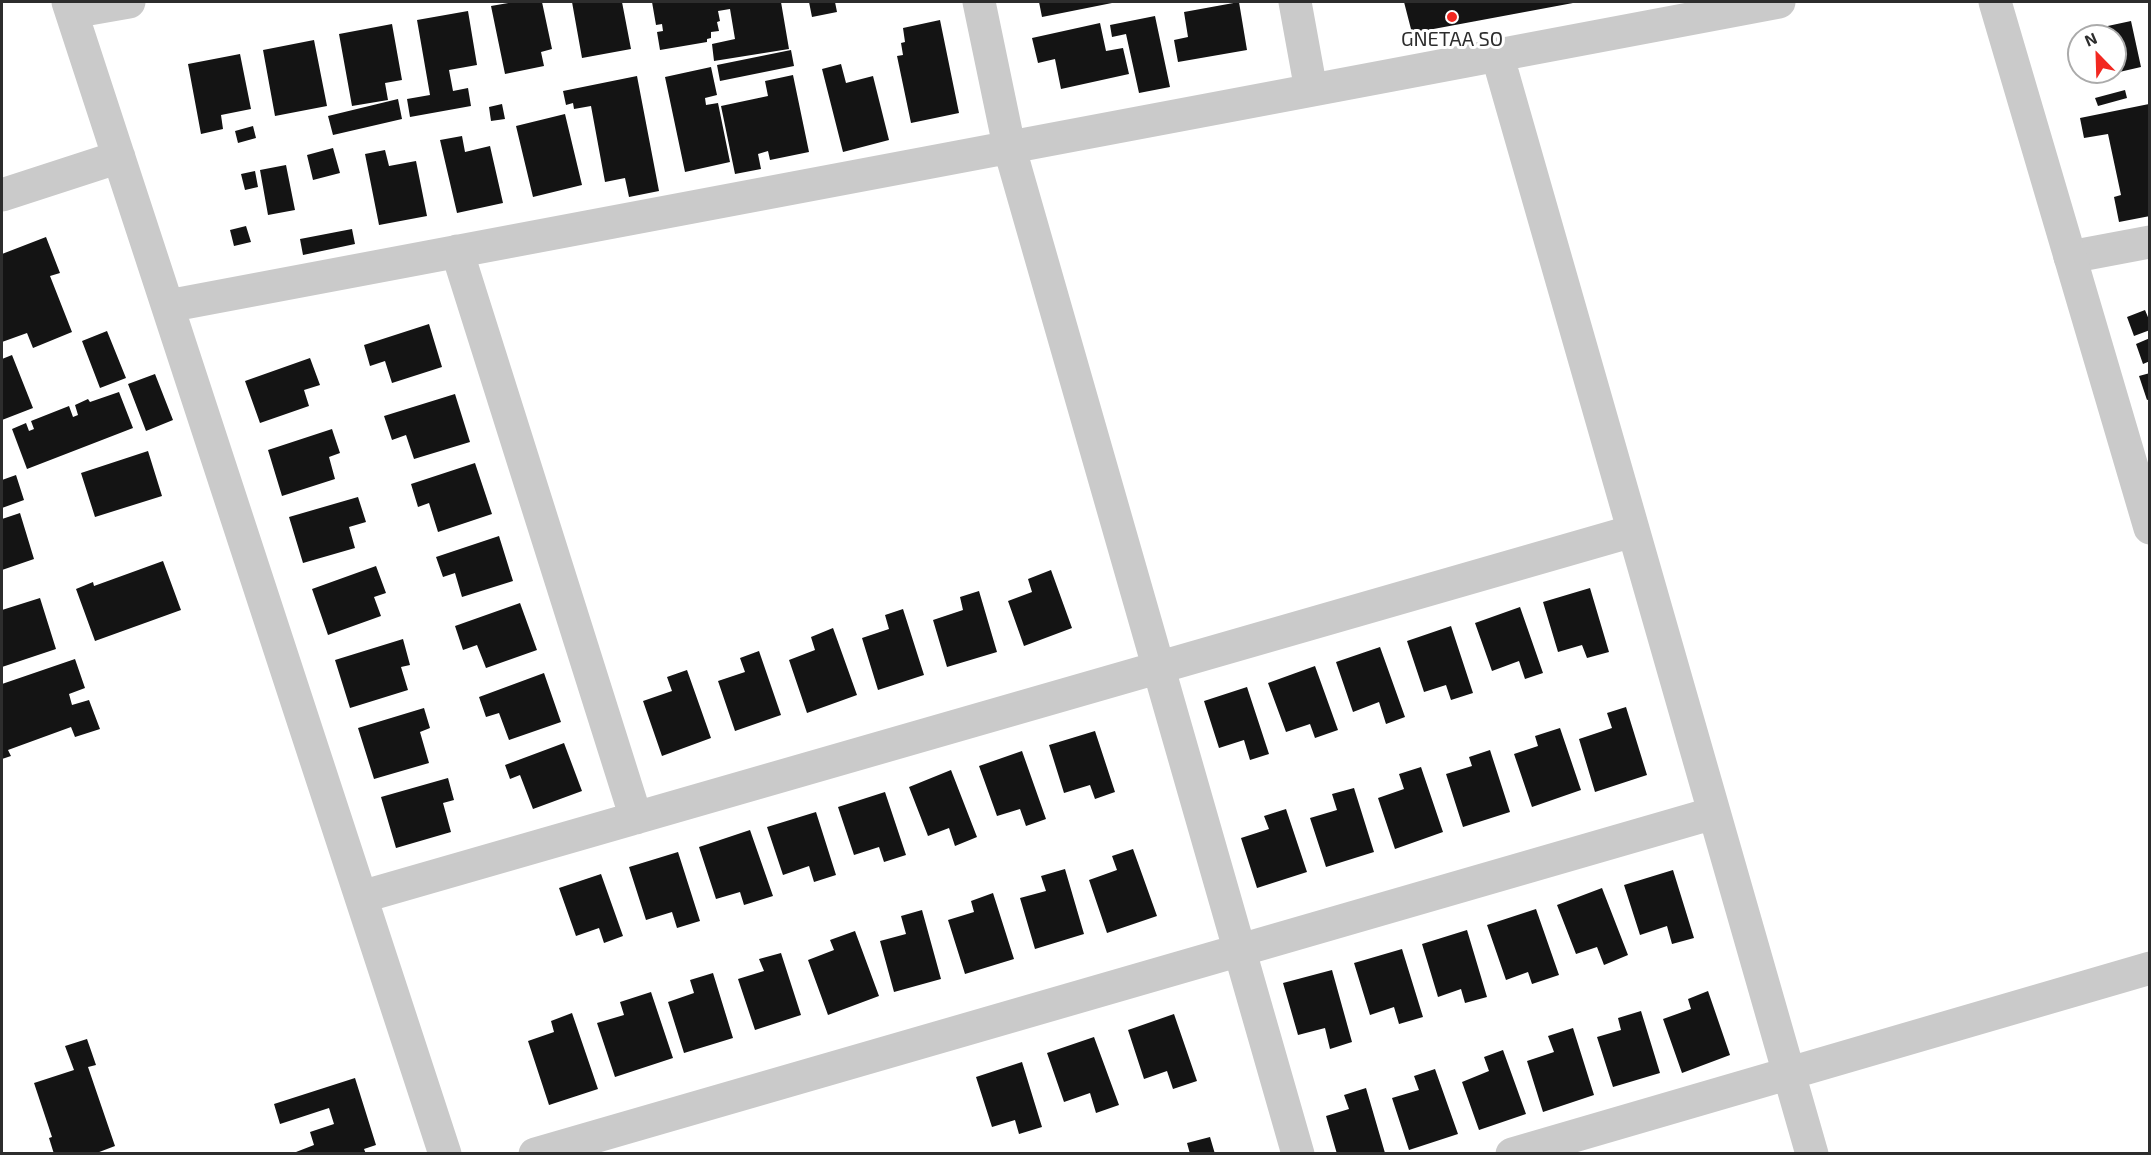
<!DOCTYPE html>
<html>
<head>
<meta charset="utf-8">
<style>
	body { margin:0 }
	#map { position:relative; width:2151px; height:1155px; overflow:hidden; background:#fff; font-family:"Exo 2",sans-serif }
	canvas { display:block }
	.frame { position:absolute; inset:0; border:3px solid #2d2d2d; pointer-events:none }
	.north { position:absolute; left:2067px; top:24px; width:60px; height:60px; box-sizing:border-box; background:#fff; border:2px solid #ababab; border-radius:50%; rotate:337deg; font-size:16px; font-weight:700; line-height:24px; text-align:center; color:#2d2d2d }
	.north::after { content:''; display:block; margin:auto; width:21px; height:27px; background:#f22821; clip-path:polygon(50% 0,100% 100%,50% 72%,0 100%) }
</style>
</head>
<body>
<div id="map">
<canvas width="2151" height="1155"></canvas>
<div class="frame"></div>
<div class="north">N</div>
</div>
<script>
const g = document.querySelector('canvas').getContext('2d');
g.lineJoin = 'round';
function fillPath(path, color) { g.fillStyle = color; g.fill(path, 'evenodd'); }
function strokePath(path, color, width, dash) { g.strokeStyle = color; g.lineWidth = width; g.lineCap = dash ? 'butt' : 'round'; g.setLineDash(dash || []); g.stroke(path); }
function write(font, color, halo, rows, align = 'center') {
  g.font = font + ' "Exo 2",sans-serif'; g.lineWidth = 6; g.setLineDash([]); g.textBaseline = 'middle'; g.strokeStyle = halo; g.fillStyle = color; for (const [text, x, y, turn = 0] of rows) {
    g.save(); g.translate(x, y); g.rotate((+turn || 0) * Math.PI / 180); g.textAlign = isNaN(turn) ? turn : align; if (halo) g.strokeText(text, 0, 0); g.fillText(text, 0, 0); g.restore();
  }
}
fillPath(new Path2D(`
	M 514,2 L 542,2 L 552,49 L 541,52 L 544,66 L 505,74 L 491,6 Z
	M 572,2 L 622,2 L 631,49 L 582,58 Z
	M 652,2 L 781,2 L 789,49 L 714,61 L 712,44 L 735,39 L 730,9 L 718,11 L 720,21 L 717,22 L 719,31 L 711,32 L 711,38 L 707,39 L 707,42 L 660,50 L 657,32 L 663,31 L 662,24 L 656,25 Z
	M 809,2 L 835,2 L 837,12 L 812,17 Z
	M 1039,2 L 1112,2 L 1112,3 L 1042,17 Z
	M 1239,2 L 1247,50 L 1178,62 L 1174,40 L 1188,37 L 1184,12 Z
	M 1404,2 L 1573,2 L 1573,3 L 1412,33 Z
	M 468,11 L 477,65 L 449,70 L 453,91 L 468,88 L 471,106 L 410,117 L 407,99 L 430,95 L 417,20 Z
	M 1155,16 L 1170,87 L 1139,93 L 1126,34 L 1112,37 L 1110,25 Z
	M 940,20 L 959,113 L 911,123 L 897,56 L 903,55 L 901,43 L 905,42 L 903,28 Z
	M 2131,21 L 2141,67 L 2115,73 L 2115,36 L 2090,36 L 2089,30 Z
	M 1100,23 L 1106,51 L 1123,48 L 1129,74 L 1061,89 L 1055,59 L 1038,63 L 1032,38 Z
	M 392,24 L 402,80 L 385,83 L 388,100 L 352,106 L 339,34 Z
	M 314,40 L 327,106 L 275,116 L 263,50 Z
	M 791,50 L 794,66 L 720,81 L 717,65 Z
	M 240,54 L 251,109 L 221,115 L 223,129 L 201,134 L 188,64 Z
	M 841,64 L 846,83 L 873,76 L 889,140 L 843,152 L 822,69 Z
	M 711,67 L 717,95 L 705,98 L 706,105 L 718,103 L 730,162 L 685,172 L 665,77 Z
	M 793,75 L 809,152 L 770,160 L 768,151 L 758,154 L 761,169 L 735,174 L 721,106 L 768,96 L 765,81 Z
	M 637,76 L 659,191 L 629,197 L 625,178 L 605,182 L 591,106 L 574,109 L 573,103 L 566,105 L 563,91 Z
	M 2125,90 L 2127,98 L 2098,106 L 2095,98 Z
	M 398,99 L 402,119 L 333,135 L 328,116 Z
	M 502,104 L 505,119 L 491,121 L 489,107 Z
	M 2149,104 L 2150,216 L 2119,222 L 2114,197 L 2121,195 L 2108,134 L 2084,138 L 2080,118 Z
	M 565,114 L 582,185 L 533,197 L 516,126 Z
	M 253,126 L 256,138 L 238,143 L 235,131 Z
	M 462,136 L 465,152 L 490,146 L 503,203 L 457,213 L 440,140 Z
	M 333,148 L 340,173 L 313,180 L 307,155 Z
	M 385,150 L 389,166 L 416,161 L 427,216 L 379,225 L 365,154 Z
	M 286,165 L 295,210 L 268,215 L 260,170 Z
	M 255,171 L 258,187 L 245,190 L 241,174 Z
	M 246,226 L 251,242 L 234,246 L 230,230 Z
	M 352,229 L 355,244 L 303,255 L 300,239 Z
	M 46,237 L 60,273 L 50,276 L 72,332 L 33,348 L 27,333 L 2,342 L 2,254 Z
	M 2145,310 L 2150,322 L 2150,330 L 2134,336 L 2127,317 Z
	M 429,324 L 442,367 L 392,383 L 385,361 L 370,366 L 364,345 Z
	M 107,331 L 126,378 L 100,388 L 82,341 Z
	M 2150,338 L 2150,361 L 2143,364 L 2136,344 Z
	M 12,355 L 33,408 L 2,420 L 2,359 Z
	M 310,358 L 320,385 L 304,390 L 309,406 L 260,423 L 245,381 Z
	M 2150,373 L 2150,399 L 2147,400 L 2139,376 Z
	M 155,374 L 173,420 L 146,431 L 128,384 Z
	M 119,392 L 133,428 L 27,469 L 12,429 L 26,423 L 29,431 L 34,429 L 31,421 L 69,406 L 73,417 L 78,415 L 75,405 L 88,399 L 90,402 Z
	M 455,394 L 470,442 L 414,459 L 406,435 L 392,440 L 384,416 Z
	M 332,429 L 340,453 L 329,457 L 335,479 L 282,496 L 268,450 Z
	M 148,451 L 162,496 L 95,517 L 81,473 Z
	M 475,463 L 492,514 L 438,532 L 429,503 L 418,507 L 411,484 Z
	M 16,475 L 24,500 L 2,508 L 2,480 Z
	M 358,497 L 366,522 L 349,527 L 355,548 L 303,563 L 289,517 Z
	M 20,513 L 34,559 L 2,570 L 2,519 Z
	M 499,536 L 513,581 L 462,597 L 455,573 L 443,577 L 436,557 Z
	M 163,561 L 181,610 L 95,641 L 76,589 L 93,582 L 94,586 Z
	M 376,566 L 386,593 L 374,597 L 381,616 L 328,635 L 312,589 Z
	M 1051,570 L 1072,628 L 1024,646 L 1008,601 L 1032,592 L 1028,579 Z
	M 1590,588 L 1609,652 L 1587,658 L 1582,645 L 1558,652 L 1543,602 Z
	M 979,591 L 997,652 L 947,667 L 933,620 L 963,610 L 960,597 Z
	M 40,598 L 56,649 L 2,667 L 2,610 Z
	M 520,603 L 537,650 L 486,668 L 477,645 L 463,650 L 455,626 Z
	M 1520,607 L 1543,673 L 1525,679 L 1519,661 L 1492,671 L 1475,623 Z
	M 903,609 L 924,675 L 878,690 L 862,638 L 889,629 L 885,615 Z
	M 1451,626 L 1473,693 L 1451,700 L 1446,685 L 1424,692 L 1407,641 Z
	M 833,628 L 857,695 L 807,713 L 789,660 L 815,650 L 811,637 Z
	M 403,639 L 410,665 L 401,667 L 408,690 L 350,708 L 335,660 Z
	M 1380,647 L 1405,717 L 1386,724 L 1379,702 L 1353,712 L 1336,662 Z
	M 759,651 L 781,715 L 735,731 L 718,681 L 745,672 L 740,658 Z
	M 75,659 L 85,688 L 69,694 L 72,705 L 89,700 L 100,729 L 75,737 L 71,727 L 8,750 L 11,756 L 2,759 L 2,684 Z
	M 1315,666 L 1338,730 L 1315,738 L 1310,724 L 1286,732 L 1268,683 Z
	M 687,670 L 711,738 L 662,756 L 643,701 L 672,691 L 667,677 Z
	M 544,673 L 561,722 L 509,740 L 499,713 L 486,717 L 479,697 Z
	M 1247,687 L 1269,754 L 1250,760 L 1244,740 L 1219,748 L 1204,701 Z
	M 1626,707 L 1647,775 L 1595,792 L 1579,739 L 1612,728 L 1607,713 Z
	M 424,708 L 430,728 L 420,732 L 429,763 L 374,779 L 358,728 Z
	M 1560,728 L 1581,790 L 1532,807 L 1514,754 L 1538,746 L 1535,736 Z
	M 1095,731 L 1115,792 L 1095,799 L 1090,785 L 1064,793 L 1049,745 Z
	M 564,743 L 582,791 L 533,809 L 520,775 L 510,779 L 505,765 Z
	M 1490,750 L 1510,812 L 1463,827 L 1446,774 L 1472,766 L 1469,757 Z
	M 1022,751 L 1046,819 L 1026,826 L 1020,809 L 997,816 L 979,766 Z
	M 1421,767 L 1443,832 L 1395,849 L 1378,798 L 1404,789 L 1399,774 Z
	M 951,770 L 977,837 L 955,846 L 949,828 L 928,836 L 909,787 Z
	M 448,778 L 454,800 L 443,803 L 451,832 L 396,848 L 381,797 Z
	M 1354,788 L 1374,852 L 1326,867 L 1310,818 L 1337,810 L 1332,794 Z
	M 885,792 L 906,855 L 884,862 L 879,847 L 854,855 L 838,807 Z
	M 1286,809 L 1307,872 L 1257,888 L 1241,838 L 1269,829 L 1264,816 Z
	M 816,812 L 836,875 L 814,882 L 809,866 L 783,875 L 767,827 Z
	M 750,830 L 773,896 L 744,905 L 740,892 L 716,899 L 699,847 Z
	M 1133,849 L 1157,916 L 1107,933 L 1089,880 L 1117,870 L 1112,856 Z
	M 678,852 L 700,921 L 677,928 L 672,912 L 646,920 L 629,867 Z
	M 1065,869 L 1084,934 L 1035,949 L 1020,898 L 1046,891 L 1041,876 Z
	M 1673,870 L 1694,938 L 1672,944 L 1667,926 L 1640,935 L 1624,885 Z
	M 601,874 L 623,936 L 604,943 L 599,928 L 576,936 L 559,888 Z
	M 1602,888 L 1628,955 L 1604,965 L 1597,947 L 1576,954 L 1557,905 Z
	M 993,893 L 1014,959 L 965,974 L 948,920 L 974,912 L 971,901 Z
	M 1536,909 L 1559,975 L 1532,984 L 1528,972 L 1506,980 L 1487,925 Z
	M 922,910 L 941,979 L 894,992 L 880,941 L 906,934 L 901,916 Z
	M 1467,930 L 1487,997 L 1465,1003 L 1461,989 L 1438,997 L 1422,944 Z
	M 855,931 L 879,996 L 828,1015 L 808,960 L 834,950 L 830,940 Z
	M 1402,949 L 1423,1017 L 1399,1024 L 1394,1007 L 1370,1015 L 1354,963 Z
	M 781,953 L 801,1015 L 755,1030 L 738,979 L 764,971 L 759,959 Z
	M 1332,970 L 1352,1042 L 1330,1049 L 1325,1028 L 1298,1035 L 1283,983 Z
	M 713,973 L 733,1038 L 684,1053 L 668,1002 L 694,993 L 690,980 Z
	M 1708,991 L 1730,1055 L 1682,1073 L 1663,1019 L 1691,1009 L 1688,999 Z
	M 651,992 L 673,1058 L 615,1077 L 597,1023 L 624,1015 L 620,1002 Z
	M 1641,1011 L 1660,1073 L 1613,1087 L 1597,1037 L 1621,1030 L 1618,1018 Z
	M 572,1013 L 598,1089 L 549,1105 L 528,1041 L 554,1032 L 551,1021 Z
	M 1174,1014 L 1197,1081 L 1173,1089 L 1167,1071 L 1144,1079 L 1128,1030 Z
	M 1573,1028 L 1594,1095 L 1543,1112 L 1527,1061 L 1554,1052 L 1548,1036 Z
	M 1094,1037 L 1119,1105 L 1096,1113 L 1090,1093 L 1064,1102 L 1047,1053 Z
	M 87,1039 L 96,1065 L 88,1067 L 115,1146 L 94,1154 L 54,1154 L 49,1138 L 52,1137 L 34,1083 L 74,1070 L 65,1046 Z
	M 1503,1050 L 1526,1114 L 1479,1130 L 1462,1082 L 1489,1071 L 1484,1057 Z
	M 1022,1062 L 1042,1127 L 1019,1134 L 1015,1120 L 992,1127 L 976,1077 Z
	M 1435,1069 L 1458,1134 L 1409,1150 L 1392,1098 L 1419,1090 L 1414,1076 Z
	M 355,1078 L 376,1145 L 364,1149 L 366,1154 L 297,1154 L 296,1152 L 314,1145 L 310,1132 L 334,1124 L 329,1108 L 280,1124 L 274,1104 Z
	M 1366,1088 L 1385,1153 L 1337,1154 L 1326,1116 L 1349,1109 L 1344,1095 Z
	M 1210,1137 L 1215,1154 L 1190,1154 L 1187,1143 Z`), '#141414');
strokePath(new Path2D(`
	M 68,2 L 445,1154
	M 979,2 L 1009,146 L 1298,1154
	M 1295,2 L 1311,90
	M 72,12 L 129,2
	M 1497,54 L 1812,1154
	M 2,195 L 119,157
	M 457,251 L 636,818
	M 2070,257 L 2150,242
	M 168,306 L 1779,2
	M 361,897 L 1633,531
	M 535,1154 L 1714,813
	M 1512,1154 L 2150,968`), '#cacaca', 33);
strokePath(new Path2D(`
	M 1995,2 L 2150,528`), '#cacaca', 33);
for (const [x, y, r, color] of [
	[1452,17,6,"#f22821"]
]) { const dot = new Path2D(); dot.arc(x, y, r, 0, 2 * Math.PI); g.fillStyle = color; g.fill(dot); strokePath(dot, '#fff', 2); }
write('20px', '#2d2d2d', '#fff', [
	["GNETAA SO",1452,39]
]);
</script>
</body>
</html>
